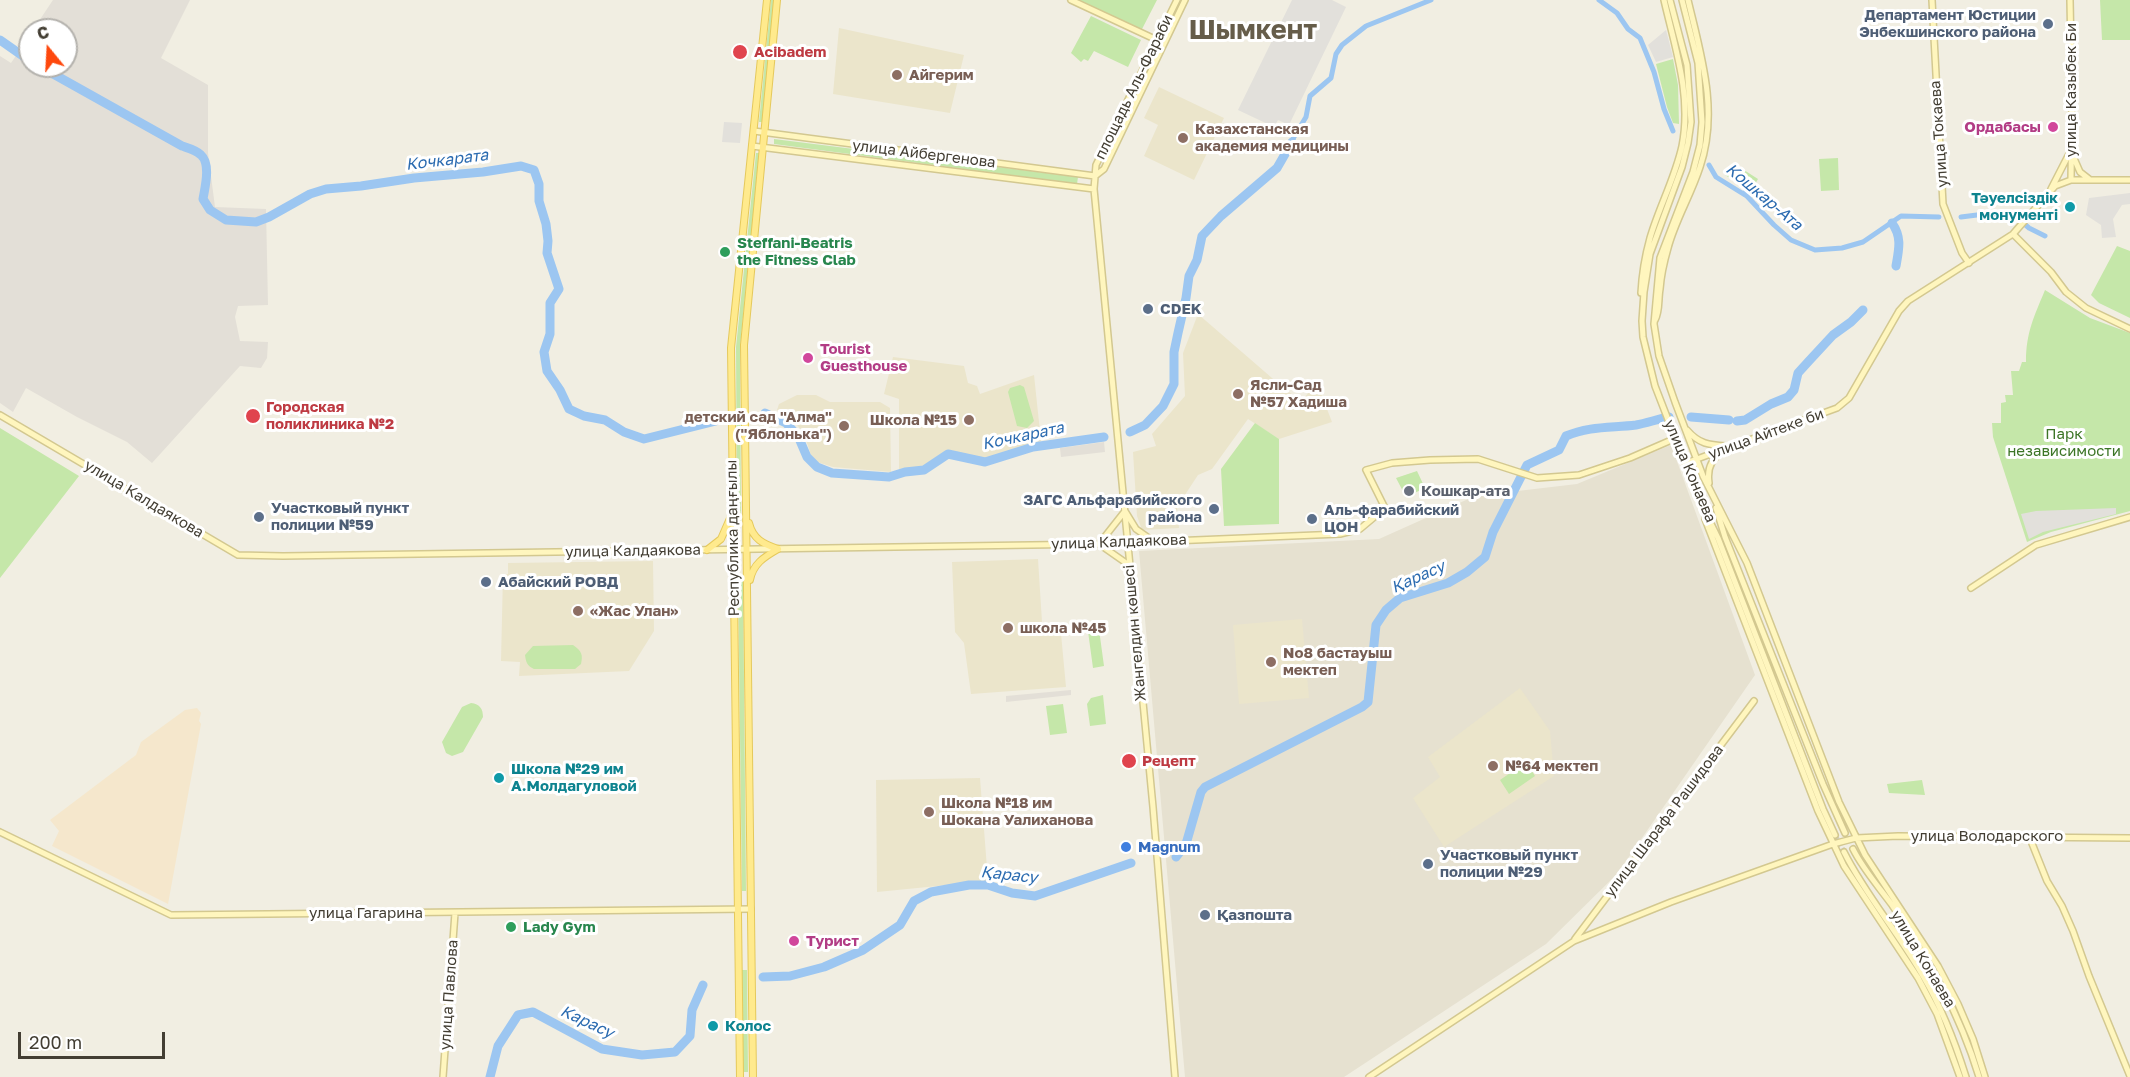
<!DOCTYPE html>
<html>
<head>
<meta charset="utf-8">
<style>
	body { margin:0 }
	#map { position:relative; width:2130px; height:1077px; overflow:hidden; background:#f1eee2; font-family:"Golos Text",sans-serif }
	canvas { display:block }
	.north { position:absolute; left:18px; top:18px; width:60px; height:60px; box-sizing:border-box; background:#fff; border:2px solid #b4b2ad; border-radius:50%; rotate:342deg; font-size:16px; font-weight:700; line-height:24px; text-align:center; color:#433e33 }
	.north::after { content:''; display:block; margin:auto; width:21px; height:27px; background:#fe480d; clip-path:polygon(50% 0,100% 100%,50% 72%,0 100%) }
	.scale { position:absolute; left:18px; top:1032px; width:147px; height:27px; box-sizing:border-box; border:3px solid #433e33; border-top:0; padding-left:8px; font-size:18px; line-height:21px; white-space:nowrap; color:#433e33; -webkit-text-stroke:4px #fff; paint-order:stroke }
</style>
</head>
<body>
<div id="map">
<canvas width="2130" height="1077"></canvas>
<div class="north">С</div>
<div class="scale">200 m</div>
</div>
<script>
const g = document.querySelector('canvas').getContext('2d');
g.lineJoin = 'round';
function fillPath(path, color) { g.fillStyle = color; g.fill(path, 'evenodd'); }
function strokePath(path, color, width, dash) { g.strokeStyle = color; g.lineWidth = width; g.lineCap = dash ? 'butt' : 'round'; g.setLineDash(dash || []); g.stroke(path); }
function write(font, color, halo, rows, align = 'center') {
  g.font = font + ' "Golos Text",sans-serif'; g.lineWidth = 6; g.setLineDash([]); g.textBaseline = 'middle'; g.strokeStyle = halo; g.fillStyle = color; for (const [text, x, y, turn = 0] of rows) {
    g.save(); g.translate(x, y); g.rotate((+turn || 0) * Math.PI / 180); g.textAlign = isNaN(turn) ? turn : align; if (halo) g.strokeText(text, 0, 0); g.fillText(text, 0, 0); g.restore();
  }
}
fillPath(new Path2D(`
	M 1671,445 L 1755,675 L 1617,874 L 1546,944 L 1344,1077 L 1185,1077 L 1139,551 L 1379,539 L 1475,496 L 1577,484 Z`), '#e6e1d0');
fillPath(new Path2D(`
	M 197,708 L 201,713 L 199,721 L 201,724 L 168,904 L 52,846 L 59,831 L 50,820 L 136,755 L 141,742 L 185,710 Z`), '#f5e7cc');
fillPath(new Path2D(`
	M 53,0 L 190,0 L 161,58 L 208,85 L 208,153 L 215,207 L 266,209 L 268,305 L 238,306 L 235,317 L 240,341 L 268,342 L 267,358 L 261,368 L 240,366 L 152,463 L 127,442 L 77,417 L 26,388 L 13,412 L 0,403 L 0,56 L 11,63 L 30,35 L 30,66 L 66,66 L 66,30 L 33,30 Z
	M 1104,442 L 1105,452 L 1061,457 L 1060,448 Z
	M 1071,690 L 1071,695 L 1006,702 L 1006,696 Z`), '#e3dfd7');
fillPath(new Path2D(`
	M 839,28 L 964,55 L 950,113 L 833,94 Z
	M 1159,87 L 1224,118 L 1194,180 L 1144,156 L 1158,125 L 1144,118 Z
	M 1198,314 L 1287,391 L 1302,400 L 1317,383 L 1332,422 L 1279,439 L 1248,419 L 1212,469 L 1198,475 L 1177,507 L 1179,528 L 1142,530 L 1137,516 L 1133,452 L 1156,446 L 1152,434 L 1185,396 L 1183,353 Z
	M 893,357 L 964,366 L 968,383 L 977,386 L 980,394 L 1034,375 L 1041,441 L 986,459 L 949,450 L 924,467 L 899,469 L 899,399 L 884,394 Z
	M 797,395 L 816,395 L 830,402 L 880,402 L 890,408 L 891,472 L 833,467 L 817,462 L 811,455 L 804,434 L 792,418 L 777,410 L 779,404 Z
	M 1038,559 L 1042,622 L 1060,623 L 1066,687 L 971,694 L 964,643 L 955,632 L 952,562 Z
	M 653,561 L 654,631 L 629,671 L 519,676 L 520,662 L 501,661 L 503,574 L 508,574 L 508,563 Z
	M 1302,619 L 1309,698 L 1239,704 L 1233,625 Z
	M 1520,688 L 1550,731 L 1554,776 L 1444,847 L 1413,798 L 1440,777 L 1428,757 Z
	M 980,778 L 988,881 L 877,892 L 876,780 Z`), '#ebe5cb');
fillPath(new Path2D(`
	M 771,0 L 774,0 L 762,122 L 759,122 Z
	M 1077,0 L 1157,0 L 1141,31 Z
	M 2100,0 L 2130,0 L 2130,40 L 2102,40 Z
	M 1091,16 L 1141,40 L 1128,67 L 1094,51 L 1088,61 L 1084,59 L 1081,62 L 1071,53 Z
	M 1673,59 L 1678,85 L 1679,124 L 1673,123 L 1667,107 L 1656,64 Z
	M 774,139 L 1078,177 L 1077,184 L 774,144 Z
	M 756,153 L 759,153 L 740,348 L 741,524 L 737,524 L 736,347 Z
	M 1838,158 L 1839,190 L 1821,191 L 1819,159 Z
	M 1733,163 L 1758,179 L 1751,191 L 1725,175 Z
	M 2117,246 L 2130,251 L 2130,318 L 2099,303 L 2091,295 Z
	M 2045,290 L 2090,318 L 2130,333 L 2130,511 L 2051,532 L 2027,542 L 1993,437 L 1992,423 L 2001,423 L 2001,403 L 2006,402 L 2005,395 L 2013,395 L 2011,371 L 2019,371 L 2022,362 L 2026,362 C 2026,332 2034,317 2045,290 Z
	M 1020,385 L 1024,387 L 1034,421 L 1027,428 L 1017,426 L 1008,392 L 1010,388 Z
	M 1255,423 L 1279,439 L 1279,524 L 1224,526 L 1221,469 Z
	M 0,428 L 79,476 L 0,578 Z
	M 1417,471 L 1425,488 L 1406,497 L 1396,478 Z
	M 738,574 L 743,574 L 746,891 L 742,891 Z
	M 1098,622 L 1104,666 L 1093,668 L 1087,624 Z
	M 573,645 C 582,651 583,655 581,664 L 575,669 L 534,669 C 527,666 526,662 525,655 L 533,646 Z
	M 1103,695 L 1106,724 L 1090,726 L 1087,704 L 1091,698 Z
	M 471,703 C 480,704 483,709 483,717 L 463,752 L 452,756 L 446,753 L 442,742 L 462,707 Z
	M 1063,704 L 1067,733 L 1050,735 L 1046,706 Z
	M 1526,762 L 1535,776 L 1509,794 L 1500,780 Z
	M 1922,780 L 1925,795 L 1889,793 L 1887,784 Z
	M 742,970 L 747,970 L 748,1072 L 743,1072 Z`), '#c5e7a9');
fillPath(new Path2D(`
	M 1292,0 L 1332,0 L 1346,7 L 1289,125 L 1278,120 L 1274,127 L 1238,110 Z
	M 1666,30 L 1673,57 L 1656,62 L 1648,45 Z
	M 724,122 L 742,123 L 740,143 L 722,142 Z
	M 2130,193 L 2130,204 L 2122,205 L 2113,219 L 2116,237 L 2102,238 L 2101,225 L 2086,215 L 2089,198 Z
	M 2116,508 L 2116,514 L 2043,532 L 2029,539 L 2021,514 L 2036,511 Z`), '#e2e0db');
strokePath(new Path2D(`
	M 1599,0 L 1617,13 L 1628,29 L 1640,38 L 1654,72 L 1664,109 L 1673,131
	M 1291,142 L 1306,117 L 1310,96 L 1331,78 L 1336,54 L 1342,45 L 1366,26 L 1431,0
	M 1709,165 L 1716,177 L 1745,195
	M 1744,193 L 1774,225 L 1791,240 L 1815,250 L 1842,248 L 1863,242 L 1901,216 L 1939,217
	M 1961,217 L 1993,213 L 2014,215 L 2029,228 L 2045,236`), '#9cc6f1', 5);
strokePath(new Path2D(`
	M 0,40 L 30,61
	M 39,66 L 182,146 C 188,148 196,150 201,155 C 211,164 205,187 203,199 L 210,210 L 226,220 L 256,222 L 269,217 L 310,194 L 326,189 L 361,186 L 414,178 L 483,172 L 521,166 L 534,170 L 539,184 L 539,201 L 546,224 L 548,241 L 547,253 L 559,289 L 550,303 L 550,334 L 544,352 L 547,371 L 560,390 L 569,409 L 584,416 L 605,420 L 624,432 L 644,439 L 716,421
	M 1892,223 C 1902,237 1899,249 1896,266
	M 765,413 L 786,423 L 798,436 L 807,457 L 817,467 L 832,473 L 889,477 L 905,472 L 924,470 L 948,454 L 985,462 L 1033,447 L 1104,437
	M 1691,417 L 1729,420
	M 1737,421 L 1745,420 L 1771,404 L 1788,397 L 1794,390 L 1798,373 L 1808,362 L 1833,335 L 1851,322 L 1863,310
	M 1130,432 L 1145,425 L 1163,406 L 1174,384 L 1174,352 L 1178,333 L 1186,298 L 1189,276 L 1197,260 L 1202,236 L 1221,216 L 1277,168 L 1292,142
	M 1176,857 L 1186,844 L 1201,792 L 1205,787 L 1362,707 L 1368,702 L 1376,625 L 1386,610 L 1400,598 L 1448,583 L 1467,572 L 1485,557 L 1493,532 L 1527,465 L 1559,450 L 1566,436 C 1589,426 1612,428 1636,425 C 1647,423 1658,419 1669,417
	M 763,977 L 790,976 L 824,967 L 863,950 L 900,925 L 914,901 L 931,892 L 969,885 L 988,885 L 1012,893 L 1035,896 L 1131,863
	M 490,1077 L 498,1046 L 518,1015 L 533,1012 L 602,1049 L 642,1055 L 675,1052 L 690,1036 L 692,1010 L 703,985`), '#9cc6f1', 9);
strokePath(new Path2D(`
	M 1835,835 L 1844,852`), '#cecbbf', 5, [5, 2.5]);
const secondary = new Path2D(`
	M 1071,0 L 1159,41
	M 1670,0 L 1687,65 L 1691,122 L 1688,143 L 1682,167 L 1650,254 L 1644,292 L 1642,321 L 1643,337 L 1655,386 L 1698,497 L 1718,538 L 1823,809 L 1835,835
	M 1682,0 L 1698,63 L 1702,122 L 1700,145 L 1693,172 L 1660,258 L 1654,324 L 1659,356 L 1675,402 L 1703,476 L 1747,563 L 1839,802 L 1865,855 L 1938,966 L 1958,1004 L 1973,1039 L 1985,1077
	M 1932,0 L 1943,204 L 1962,253 L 1969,263
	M 2070,0 L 2072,104 L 2071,180
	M 754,131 L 1095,176
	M 752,146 L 1094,189
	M 2073,156 L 2080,172 L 2089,179
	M 1095,176 L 1104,169 L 1185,0
	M 2051,189 L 2070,152
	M 2013,234 L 2051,272 L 2066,292 L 2086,308 L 2130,329
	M 1641,293 C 1642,274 1645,256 1650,238 C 1659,207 1675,178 1682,146 C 1692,96 1675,48 1664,0
	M 1655,320 C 1660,311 1658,300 1660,289 C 1661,275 1664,262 1668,248 C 1675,221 1691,195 1700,167 C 1719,111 1701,55 1688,0
	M 0,415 L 238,555 L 283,556 L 1099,544 L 1340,534 L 1360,529 L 1385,508 L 1366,470 L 1392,463 L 1430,460 L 1478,459 L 1537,478 L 1579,475 L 1630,458 L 1676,438
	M 1687,430 C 1699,444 1709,445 1726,446
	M 1686,463 L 1837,408 L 1849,398 L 1899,311 L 1908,301 L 2013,234 L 2055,186 L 2071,180 L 2130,180
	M 1709,483 C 1707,470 1711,459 1722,452
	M 1716,508 L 1725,537 L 1823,784 L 1845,833
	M 1705,519 L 1818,811 L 1844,866 L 1918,978 L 1937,1014 L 1960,1077
	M 1129,565 L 1099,544 L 1125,511 L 1136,529 L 1153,541
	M 1971,588 L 2036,545 L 2130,517
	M 0,832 L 171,915 L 751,909
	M 2029,836 L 2047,881 L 2062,906 L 2073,931 L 2089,976 L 2130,1076
	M 1853,849 C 1863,869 1878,886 1892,905 C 1929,959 1960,1014 1979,1077
	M 1844,852 C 1866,896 1899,933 1923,976 C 1942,1008 1955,1042 1966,1077
	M 1575,939 L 1754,701
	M 443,1077 L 455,913
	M 1175,1077 L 1153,807 L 1094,189 L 1096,165 L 1177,0
	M 1369,1077 L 1574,941 L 1671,902 L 1833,844 L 1856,838 L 1898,836 L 2130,838`);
const primary = new Path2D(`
	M 749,523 C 753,539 763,544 778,549
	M 707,550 L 721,539 L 731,516
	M 750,580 C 753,564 764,557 778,549
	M 740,1077 L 731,348 L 767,0
	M 753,1077 L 744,345 L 777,0`);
strokePath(secondary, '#d3c890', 8);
strokePath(primary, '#e5c95c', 8);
strokePath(secondary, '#fff6be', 5);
strokePath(primary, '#ffea8d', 6);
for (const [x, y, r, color] of [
	[2048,24,6,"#5c6f8a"],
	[740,52,8,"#e0444e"],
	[897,75,6,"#8d6e63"],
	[2053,127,6,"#d1479c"],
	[1183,138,6,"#8d6e63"],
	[2070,207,6,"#0f9aa8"],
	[725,252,6,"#2e9e5b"],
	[1148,309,6,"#5c6f8a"],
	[808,358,6,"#d1479c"],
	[1238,394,6,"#8d6e63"],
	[253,416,8,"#e0444e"],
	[969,420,6,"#8d6e63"],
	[844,426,6,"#8d6e63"],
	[1409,491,6,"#6b7280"],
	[1214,509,6,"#5c6f8a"],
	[259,517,6,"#5c6f8a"],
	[1312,519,6,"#5c6f8a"],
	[486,582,6,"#5c6f8a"],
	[578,611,6,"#8d6e63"],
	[1008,628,6,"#8d6e63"],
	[1271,662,6,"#8d6e63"],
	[1129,761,8,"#e0444e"],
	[1493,766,6,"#8d6e63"],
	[499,778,6,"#0f9aa8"],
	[929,812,6,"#8d6e63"],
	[1126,847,6,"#3f7fe0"],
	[1428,864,6,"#5c6f8a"],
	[1205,915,6,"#5c6f8a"],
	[511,927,6,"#2e9e5b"],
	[794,941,6,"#d1479c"],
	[713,1026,6,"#0f9aa8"]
]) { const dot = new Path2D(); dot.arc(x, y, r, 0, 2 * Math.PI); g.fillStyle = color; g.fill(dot); strokePath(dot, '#fff', 2); }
write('bold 15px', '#4e5e75', '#fff', [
	["Департамент Юстиции",2036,15,"right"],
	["Энбекшинского района",2036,32,"right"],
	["CDEK",1160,309],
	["ЗАГС Альфарабийского",1202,500,"right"],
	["района",1202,517,"right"],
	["Участковый пункт",271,508],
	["полиции №59",271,525],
	["Аль-фарабийский",1324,510],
	["ЦОН",1324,527],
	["Абайский РОВД",498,582],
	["Участковый пункт",1440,855],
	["полиции №29",1440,872],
	["Қазпошта",1217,915]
], 'left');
write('bold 15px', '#be3a42', '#fff', [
	["Acibadem",754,52],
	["Городская",266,407],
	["поликлиника №2",266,424],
	["Рецепт",1142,761]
], 'left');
write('bold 15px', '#785e54', '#fff', [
	["Айгерим",909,75],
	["Казахстанская",1195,129],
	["академия медицины",1195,146],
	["Ясли-Сад",1250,385],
	["№57 Хадиша",1250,402],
	["детский сад \"Алма\"",832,417,"right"],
	["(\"Яблонька\")",832,434,"right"],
	["Школа №15",957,420,"right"],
	["«Жас Улан»",590,611],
	["школа №45",1020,628],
	["No8 бастауыш",1283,653],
	["мектеп",1283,670],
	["№64 мектеп",1505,766],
	["Школа №18 им",941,803],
	["Шокана Уалиханова",941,820]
], 'left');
write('15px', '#433e33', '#fff', [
	["площадь Аль-Фараби",1134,87,-64],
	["улица Казыбек Би",2071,90,-90],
	["улица Токаева",1939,134,-94],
	["улица Айбергенова",924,154,7],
	["улица Айтеке би",1766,434,-20],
	["улица Конаева",1690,471,67],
	["улица Калдаякова",144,499,31],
	["Республика даңғылы",733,538,-91],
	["улица Калдаякова",1119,542,-2],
	["улица Калдаякова",633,551,-1],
	["Жангелдин көшесі",1135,633,-95],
	["улица Шарафа Рашидова",1664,821,-53],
	["улица Володарского",1987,836],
	["улица Гагарина",366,913],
	["улица Конаева",1923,959,59],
	["улица Павлова",449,995,-86]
]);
write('bold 15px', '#b23c85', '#fff', [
	["Ордабасы",2041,127,"right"],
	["Tourist",820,349],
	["Guesthouse",820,366],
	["Турист",806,941]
], 'left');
write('bold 15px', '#0d838f', '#fff', [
	["Тәуелсіздік",2058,198,"right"],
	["монументі",2058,215,"right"],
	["Школа №29 им",511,769],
	["А.Молдагуловой",511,786],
	["Колос",725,1026]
], 'left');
write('bold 15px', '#27864d', '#fff', [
	["Steffani-Beatris",737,243],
	["the Fitness Clab",737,260],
	["Lady Gym",523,927]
], 'left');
write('15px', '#3c7526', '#fff', [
	["Парк",2064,434],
	["независимости",2064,451]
]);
write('bold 15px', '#5b616d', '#fff', [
	["Кошкар-ата",1421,491]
], 'left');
write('bold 15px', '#366cbe', '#fff', [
	["Magnum",1138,847]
], 'left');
write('italic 16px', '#2b6bb0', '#fff', [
	["Кочкарата",447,160,-7],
	["Кошкар-Ата",1764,197,40],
	["Кочкарата",1023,436,-12],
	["Қарасу",1418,577,-24],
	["Қарасу",1009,875,6],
	["Карасу",587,1022,25]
]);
write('bold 27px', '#665d4a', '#fff', [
	["Шымкент",1253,30]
]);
</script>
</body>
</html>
